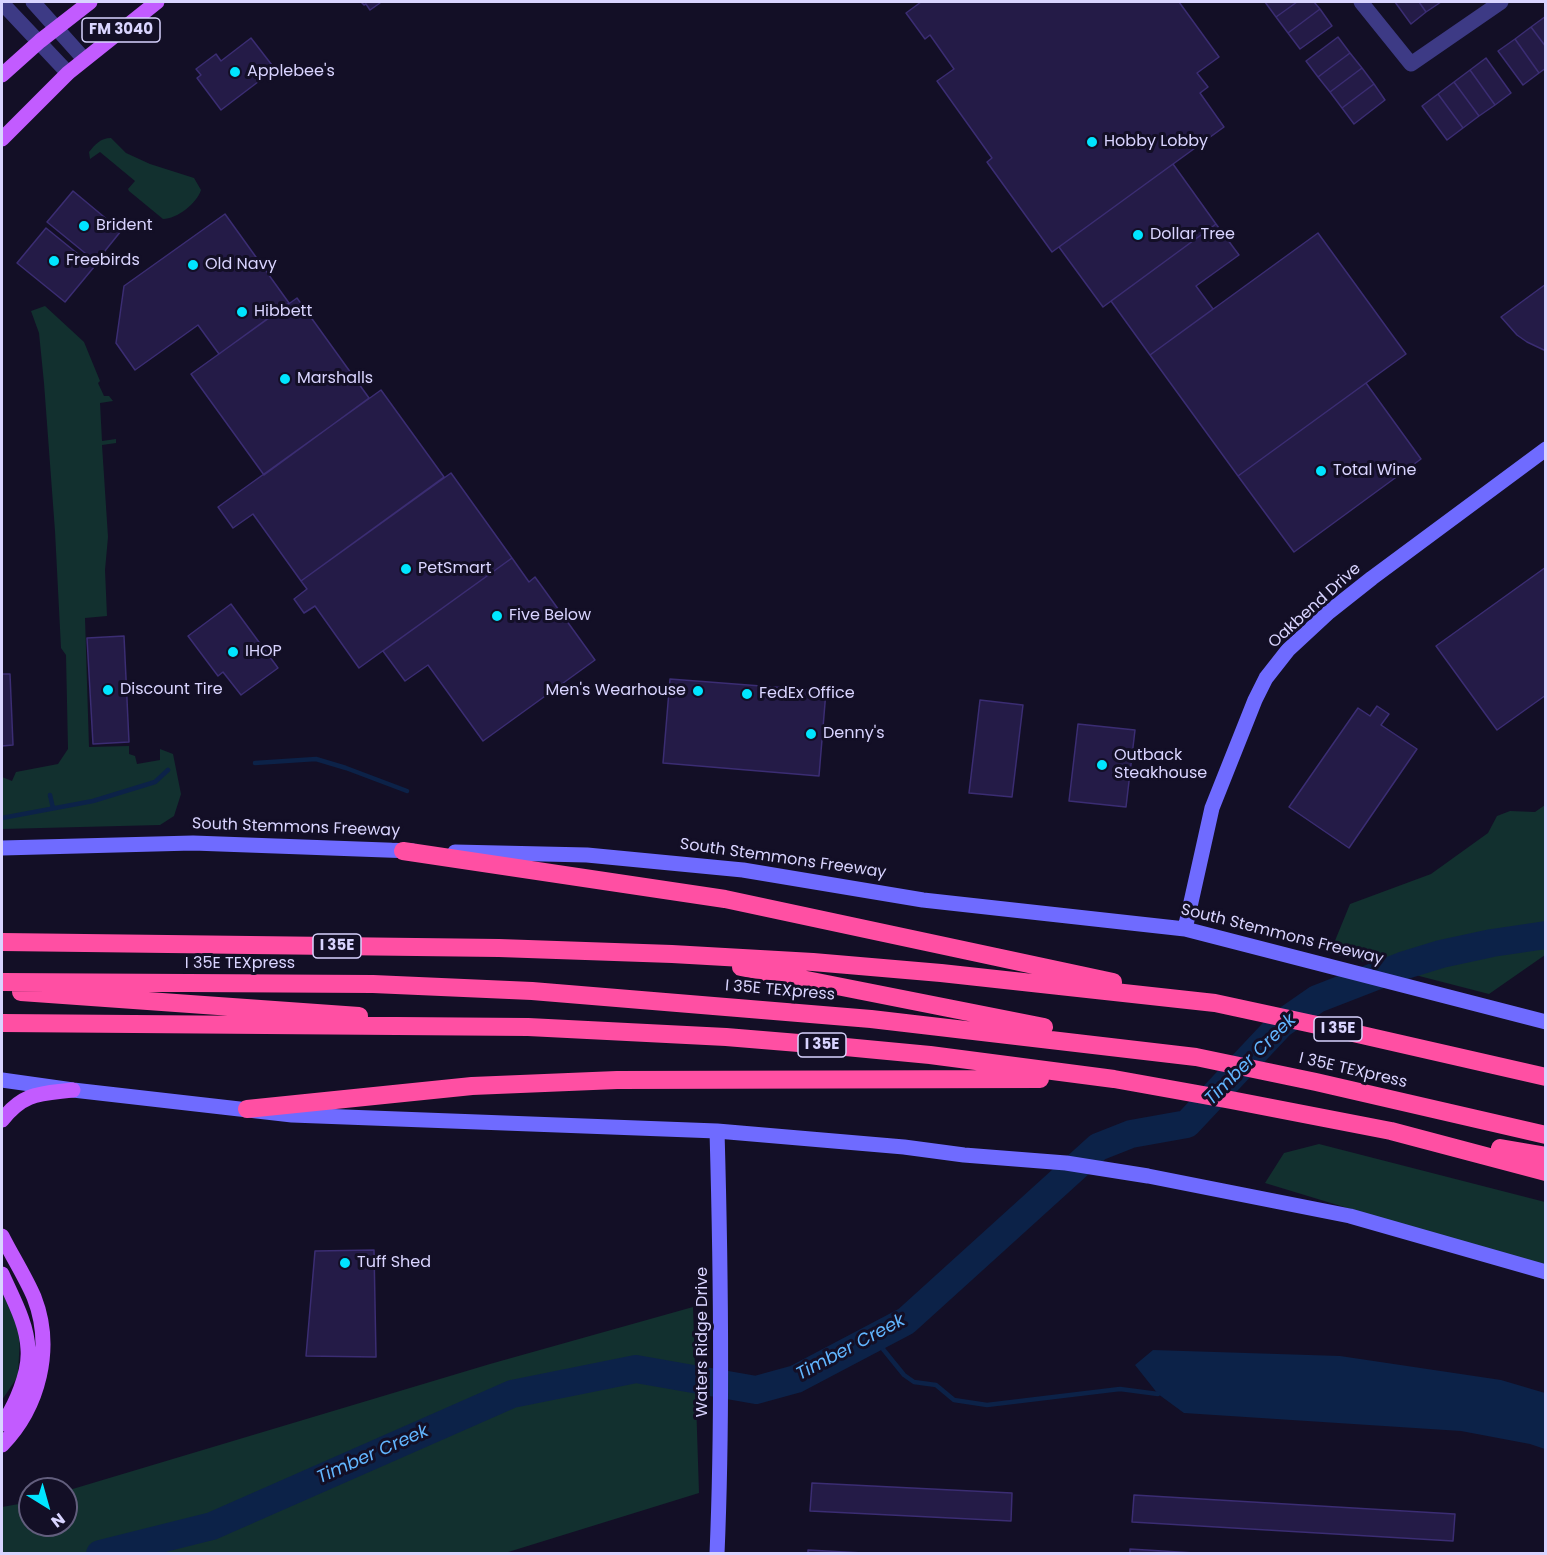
<!DOCTYPE html>
<html>
<head>
<meta charset="utf-8">
<style>
	body { margin:0 }
	#map { position:relative; width:1547px; height:1555px; overflow:hidden; background:#130f26; font-family:Poppins,sans-serif }
	canvas { display:block }
	.frame { position:absolute; inset:0; border:3px solid #d9d4ff; pointer-events:none }
	.north { position:absolute; left:18px; top:1477px; width:60px; height:60px; box-sizing:border-box; background:#130f26; border:2px solid #625e7d; border-radius:50%; rotate:143deg; font-size:16px; font-weight:700; line-height:24px; text-align:center; color:#d9d4ff }
	.north::after { content:''; display:block; margin:auto; width:21px; height:27px; background:#00e5ff; clip-path:polygon(50% 0,100% 100%,50% 72%,0 100%) }
</style>
</head>
<body>
<div id="map">
<canvas width="1547" height="1555"></canvas>
<div class="frame"></div>
<div class="north">N</div>
</div>
<script>
const g = document.querySelector('canvas').getContext('2d');
g.lineJoin = 'round';
function fillPath(path, color) { g.fillStyle = color; g.fill(path, 'evenodd'); }
function strokePath(path, color, width, dash) { g.strokeStyle = color; g.lineWidth = width; g.lineCap = dash ? 'butt' : 'round'; g.setLineDash(dash || []); g.stroke(path); }
function write(font, color, halo, rows, align = 'center') {
  g.font = font + ' Poppins,sans-serif'; g.lineWidth = 6; g.setLineDash([]); g.textBaseline = 'middle'; g.strokeStyle = halo; g.fillStyle = color; for (const [text, x, y, turn = 0] of rows) {
    g.save(); g.translate(x, y); g.rotate((+turn || 0) * Math.PI / 180); g.textAlign = isNaN(turn) ? turn : align; if (halo) g.strokeText(text, 0, 0); g.fillText(text, 0, 0); g.restore();
  }
}
fillPath(new Path2D(`
	M 111,138 L 126,153 L 150,164 L 194,178 L 201,190 C 197,203 177,219 163,219 L 129,191 L 128,189 L 135,181 L 100,152 L 90,159 L 89,152 C 95,145 100,138 111,138 Z
	M 45,306 L 84,342 L 100,381 L 98,383 L 104,396 L 109,396 L 113,401 L 100,403 L 102,441 L 116,439 L 116,443 L 102,445 L 108,537 L 105,570 L 107,616 L 85,618 L 89,747 L 129,746 L 129,754 L 135,756 L 137,764 L 160,760 L 160,749 L 173,754 L 181,794 L 174,816 L 160,825 L 2,829 L 2,777 L 12,781 L 16,772 L 58,764 L 68,749 L 66,655 L 61,648 L 55,531 L 44,383 L 39,333 L 31,311 Z
	M 1545,805 L 1545,955 L 1489,994 L 1330,953 L 1350,904 L 1431,874 L 1488,833 L 1497,816 L 1510,811 L 1535,812 Z
	M 1319,1144 L 1545,1202 L 1545,1268 L 1265,1183 L 1284,1153 Z
	M 2,1286 L 20,1335 L 18,1376 L 2,1400 Z
	M 693,1307 L 699,1493 L 505,1553 L 2,1553 L 2,1507 L 30,1502 L 30,1525 L 66,1525 L 66,1491 L 490,1364 Z`), '#12302f');
fillPath(new Path2D(`
	M 1153,1350 L 1340,1356 L 1501,1380 L 1545,1393 L 1545,1449 L 1530,1444 L 1461,1431 L 1184,1413 L 1158,1394 L 1135,1365 Z`), '#0c2248');
strokePath(new Path2D(`
	M 255,763 L 316,759 L 346,768 L 407,791
	M 50,795 L 53,808
	M 2,818 L 93,801 L 155,782 L 168,770
	M 874,1338 L 904,1375 L 914,1382 L 936,1385 L 954,1400 L 987,1405 L 1120,1389 L 1158,1394`), '#0c2248', 4.5);
strokePath(new Path2D(`
	M 100,1554 L 212,1526 L 512,1394 L 636,1369 L 756,1390 L 796,1379 L 906,1321 L 1098,1147 L 1131,1134 L 1187,1124 L 1281,1024 L 1317,999 L 1402,966 L 1441,954 L 1492,943 L 1546,935`), '#0c2248', 28);
const building = new Path2D(`
	M 361,2 L 379,2 L 380,3 L 370,10 L 366,4 L 364,5 Z
	M 921,2 L 1179,2 L 1219,57 L 1197,73 L 1208,87 L 1200,93 L 1224,127 L 1052,252 L 987,162 L 992,158 L 937,81 L 954,69 L 930,35 L 925,39 L 906,13 Z
	M 1265,2 L 1297,2 L 1276,17 Z
	M 1297,2 L 1314,2 L 1320,9 L 1288,33 L 1276,17 Z
	M 1395,2 L 1419,2 L 1426,12 L 1411,24 Z
	M 1419,2 L 1441,2 L 1426,12 Z
	M 1320,9 L 1332,26 L 1300,49 L 1288,33 Z
	M 1546,16 L 1546,47 L 1531,27 Z
	M 1531,27 L 1546,47 L 1546,68 L 1539,73 L 1515,39 Z
	M 1338,37 L 1350,53 L 1318,77 L 1306,61 Z
	M 251,38 L 275,69 L 221,110 L 197,78 L 201,75 L 196,69 L 216,54 L 221,61 Z
	M 1515,39 L 1539,73 L 1523,85 L 1498,51 Z
	M 1350,53 L 1362,68 L 1330,92 L 1318,77 Z
	M 1486,58 L 1511,93 L 1495,105 L 1470,70 Z
	M 1362,68 L 1374,84 L 1342,108 L 1330,92 Z
	M 1470,70 L 1495,105 L 1479,116 L 1454,82 Z
	M 1454,82 L 1479,116 L 1463,128 L 1438,94 Z
	M 1374,84 L 1385,100 L 1354,124 L 1342,108 Z
	M 1438,94 L 1463,128 L 1447,140 L 1422,106 Z
	M 1173,164 L 1216,224 L 1103,307 L 1059,247 Z
	M 73,191 L 121,231 L 96,262 L 47,222 Z
	M 225,214 L 289,303 L 219,354 L 198,325 L 135,370 L 116,343 L 124,286 Z
	M 1216,224 L 1239,255 L 1196,286 L 1213,309 L 1150,355 L 1111,301 Z
	M 46,228 L 94,267 L 65,302 L 17,263 Z
	M 1318,233 L 1406,354 L 1238,476 L 1150,355 Z
	M 1546,284 L 1546,351 L 1527,342 L 1517,335 L 1501,317 Z
	M 297,298 L 369,398 L 264,475 L 191,374 Z
	M 1366,383 L 1421,459 L 1294,552 L 1238,476 Z
	M 381,390 L 444,477 L 301,581 L 253,514 L 233,528 L 218,507 Z
	M 451,473 L 512,558 L 359,668 L 315,606 L 304,613 L 294,599 L 307,589 L 301,581 Z
	M 512,558 L 529,582 L 535,577 L 595,660 L 483,741 L 428,665 L 405,681 L 383,651 Z
	M 1546,567 L 1546,695 L 1497,730 L 1436,646 Z
	M 231,604 L 278,668 L 241,695 L 223,672 L 218,676 L 188,636 Z
	M 124,636 L 129,742 L 93,744 L 87,638 Z
	M 2,674 L 10,674 L 13,745 L 2,746 Z
	M 670,679 L 826,691 L 819,776 L 663,763 Z
	M 980,700 L 1023,705 L 1012,797 L 969,793 Z
	M 1377,706 L 1389,714 L 1381,725 L 1417,749 L 1349,848 L 1289,807 L 1358,708 L 1370,716 Z
	M 1078,724 L 1135,730 L 1126,807 L 1069,801 Z
	M 374,1250 L 376,1357 L 306,1356 L 315,1251 Z
	M 812,1483 L 1012,1493 L 1011,1521 L 810,1511 Z
	M 1134,1495 L 1455,1514 L 1453,1541 L 1132,1522 Z
	M 1130,1549 L 1211,1554 L 1130,1554 Z
	M 808,1550 L 882,1554 L 808,1554 Z`);
fillPath(building, '#241b47');
strokePath(building, '#3b2d73', 1.5);
strokePath(new Path2D(`
	M 33,2 L 84,59
	M 1361,2 L 1411,64 L 1501,2
	M 2,3 L 68,73`), '#3d3a85', 15);
strokePath(new Path2D(`
	M 2,848 L 193,843 L 413,851
	M 455,852 L 587,855 L 743,870 L 923,900 L 1185,929 L 1546,1022
	M 1185,929 L 1212,808 L 1255,700 L 1266,678 L 1288,650 L 1329,612 L 1372,578 L 1546,449
	M 2,1080 L 73,1090 L 292,1115 L 717,1131 L 904,1147 L 964,1155 L 1066,1163 L 1148,1176 L 1350,1216 L 1546,1272
	M 717,1131 C 721,1272 723,1413 717,1554`), '#6f6bff', 15);
strokePath(new Path2D(`
	M 2,75 L 40,41 L 90,2
	M 2,139 L 68,73 L 157,2
	M 2,1120 C 24,1092 40,1094 73,1090
	M 2,1236 C 12,1256 25,1276 34,1297 C 54,1348 39,1407 2,1445
	M 2,1274 C 12,1297 27,1323 28,1349 C 30,1372 15,1407 2,1424`), '#c25bff', 15);
strokePath(new Path2D(`
	M 403,851 L 725,899 L 1113,982
	M 2,942 L 499,948 L 672,954 L 813,962 L 941,973 L 1215,1003 L 1340,1030 L 1546,1077
	M 741,967 L 1044,1027
	M 2,982 L 373,984 L 532,991 L 871,1019 L 1196,1057 L 1316,1082 L 1546,1135
	M 21,992 L 359,1016
	M 2,1023 L 528,1027 L 726,1037 L 835,1046 L 930,1055 L 1114,1079 L 1231,1100 L 1391,1131 L 1546,1172
	M 247,1109 L 472,1086 L 617,1080 L 1040,1079
	M 1500,1148 L 1546,1156`), '#ff4fa3', 18);
for (const [x, y, r, color] of [
	[235,72,6,"#00e5ff"],
	[1092,142,6,"#00e5ff"],
	[84,226,6,"#00e5ff"],
	[1138,235,6,"#00e5ff"],
	[54,261,6,"#00e5ff"],
	[193,265,6,"#00e5ff"],
	[242,312,6,"#00e5ff"],
	[285,379,6,"#00e5ff"],
	[1321,471,6,"#00e5ff"],
	[406,569,6,"#00e5ff"],
	[497,616,6,"#00e5ff"],
	[233,652,6,"#00e5ff"],
	[108,690,6,"#00e5ff"],
	[698,691,6,"#00e5ff"],
	[747,694,6,"#00e5ff"],
	[811,734,6,"#00e5ff"],
	[1102,765,6,"#00e5ff"],
	[345,1263,6,"#00e5ff"]
]) { const dot = new Path2D(); dot.arc(x, y, r, 0, 2 * Math.PI); g.fillStyle = color; g.fill(dot); strokePath(dot, '#130f26', 2); }
for (const [x, y, w] of [
	[121,30,78],
	[337,946,48],
	[1338,1029,48],
	[822,1045,48]
]) { const box = new Path2D(); box.roundRect(x - w / 2, y - 12, w, 24, 4.5); g.fillStyle = '#130f26'; g.fill(box); strokePath(box, '#d9d4ff', 1.5); }
write('bold 15px', '#d9d4ff', null, [
	["FM 3040",121,30],
	["I 35E",337,946],
	["I 35E",1338,1029],
	["I 35E",822,1045]
]);
write('16px', '#d9d4ff', '#130f26', [
	["Applebee's",247,72],
	["Hobby Lobby",1104,142],
	["Brident",96,226],
	["Dollar Tree",1150,235],
	["Freebirds",66,261],
	["Old Navy",205,265],
	["Hibbett",254,312],
	["Marshalls",297,379],
	["Total Wine",1333,471],
	["PetSmart",418,569],
	["Five Below",509,616],
	["IHOP",245,652],
	["Discount Tire",120,690],
	["Men's Wearhouse",686,691,"right"],
	["FedEx Office",759,694],
	["Denny's",823,734],
	["Outback",1114,756],
	["Steakhouse",1114,774],
	["Tuff Shed",357,1263]
], 'left');
write('16px', '#d9d4ff', '#130f26', [
	["Oakbend Drive",1315,606,-42],
	["South Stemmons Freeway",296,828,2],
	["South Stemmons Freeway",783,859,8],
	["South Stemmons Freeway",1282,935,14],
	["I 35E TEXpress",240,964],
	["I 35E TEXpress",780,991,5],
	["I 35E TEXpress",1353,1071,13],
	["Waters Ridge Drive",703,1342,-90]
]);
write('italic 18px', '#62b6ff', '#130f26', [
	["Timber Creek",1251,1060,-45],
	["Timber Creek",851,1348,-28],
	["Timber Creek",373,1455,-24]
]);
</script>
</body>
</html>
